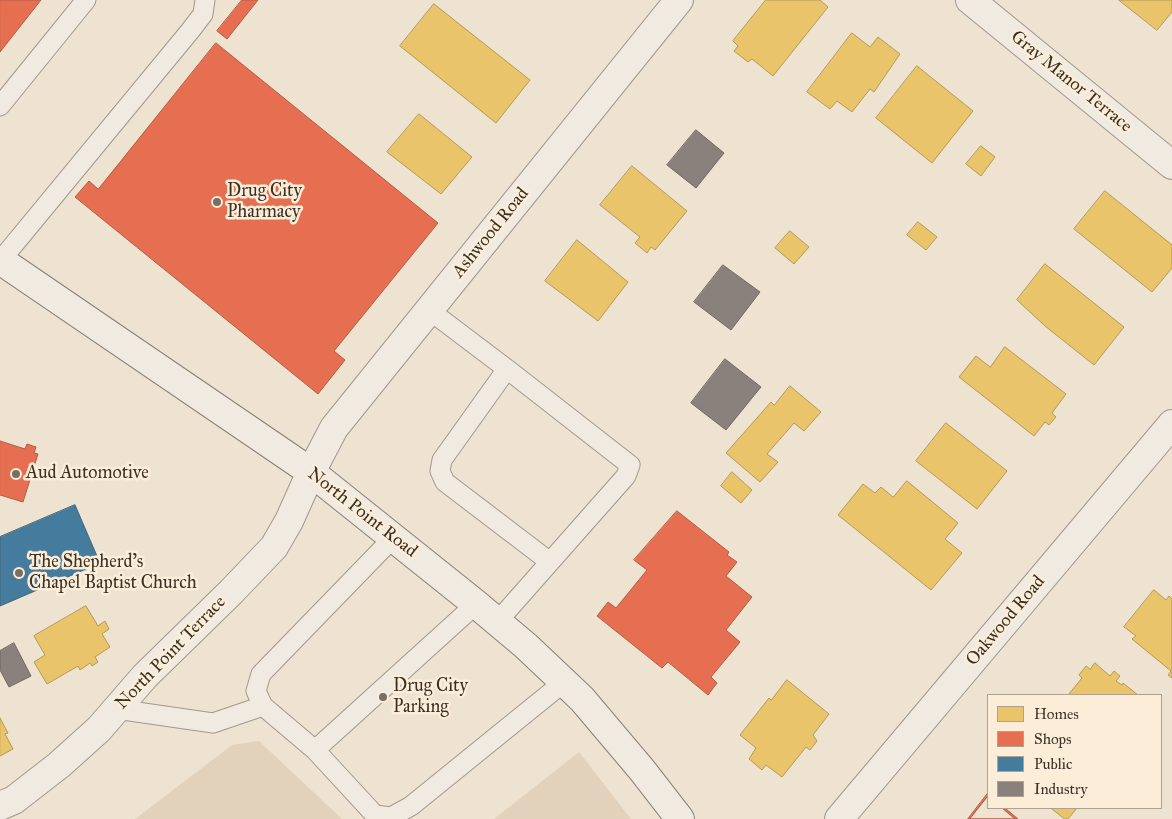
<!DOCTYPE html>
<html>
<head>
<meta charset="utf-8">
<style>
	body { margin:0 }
	#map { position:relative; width:1172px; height:819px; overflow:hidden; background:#eee2d1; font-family:"IM FELL Great Primer",serif }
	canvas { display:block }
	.legend { position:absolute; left:987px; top:694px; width:175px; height:115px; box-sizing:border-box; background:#fcedd9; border:1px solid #aea191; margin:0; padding:6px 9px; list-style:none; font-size:15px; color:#3a3026 }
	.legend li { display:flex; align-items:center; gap:10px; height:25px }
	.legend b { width:25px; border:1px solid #aea191 }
</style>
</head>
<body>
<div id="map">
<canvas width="1172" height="819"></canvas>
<ul class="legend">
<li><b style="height:14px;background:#e9c46a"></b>Homes</li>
<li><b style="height:14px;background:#e76f51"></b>Shops</li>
<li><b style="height:14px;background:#457b9d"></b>Public</li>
<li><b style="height:14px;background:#8a817c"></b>Industry</li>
</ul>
</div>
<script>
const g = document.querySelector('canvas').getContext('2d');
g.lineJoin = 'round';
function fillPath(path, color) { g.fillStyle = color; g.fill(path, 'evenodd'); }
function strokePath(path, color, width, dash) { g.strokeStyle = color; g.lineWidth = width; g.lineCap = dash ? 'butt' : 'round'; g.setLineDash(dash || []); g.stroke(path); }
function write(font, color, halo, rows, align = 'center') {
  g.font = font + ' "IM FELL Great Primer",serif'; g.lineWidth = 5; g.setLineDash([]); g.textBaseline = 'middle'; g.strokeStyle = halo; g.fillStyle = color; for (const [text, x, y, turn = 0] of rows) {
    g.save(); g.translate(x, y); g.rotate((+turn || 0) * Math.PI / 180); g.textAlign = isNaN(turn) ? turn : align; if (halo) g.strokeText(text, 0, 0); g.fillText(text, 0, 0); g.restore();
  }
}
fillPath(new Path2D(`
	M 259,741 L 342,819 L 135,819 L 232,745 Z
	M 579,752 L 631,819 L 494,819 Z`), '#e3d2bb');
const homes = new Path2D(`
	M 766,0 L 820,0 L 828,7 L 773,76 L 752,59 L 748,62 L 734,51 L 738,46 L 733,41 Z
	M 1119,0 L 1172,0 L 1172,12 L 1157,30 Z
	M 434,4 L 530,80 L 496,123 L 400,46 Z
	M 852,33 L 870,47 L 878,37 L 900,54 L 874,92 L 870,89 L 852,112 L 837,101 L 830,109 L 807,92 Z
	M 917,66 L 973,111 L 932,163 L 876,118 Z
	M 419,114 L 472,157 L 441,194 L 387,152 Z
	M 981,146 L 995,157 L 981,176 L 966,164 Z
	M 632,166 L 687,211 L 655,250 L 651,247 L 647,253 L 635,243 L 640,237 L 600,205 Z
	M 1105,191 L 1172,245 L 1172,268 L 1152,292 L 1074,229 Z
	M 918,222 L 937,237 L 926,250 L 907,235 Z
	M 790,231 L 809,247 L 794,264 L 775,248 Z
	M 577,240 L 628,282 L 598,321 L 545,281 Z
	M 1045,264 L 1124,327 L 1094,365 L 1045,326 L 1017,300 Z
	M 1005,347 L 1066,394 L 1052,413 L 1056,417 L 1049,425 L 1045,422 L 1034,436 L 959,377 L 976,356 L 990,367 Z
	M 790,386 L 821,412 L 804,431 L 794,423 L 767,454 L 778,462 L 760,482 L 726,453 L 771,402 L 774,405 Z
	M 946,423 L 1007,471 L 977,509 L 916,461 Z
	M 732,472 L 752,490 L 741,503 L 721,486 Z
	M 907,481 L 958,523 L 945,539 L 962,553 L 931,590 L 838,515 L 863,484 L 875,493 L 881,487 L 893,497 Z
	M 1154,590 L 1166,600 L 1169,596 L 1172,599 L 1172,678 L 1168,675 L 1171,671 L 1132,639 L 1136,636 L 1124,627 Z
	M 86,606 L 98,626 L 105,621 L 109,629 L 102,634 L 110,647 L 95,657 L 98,662 L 92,666 L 90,663 L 80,670 L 78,666 L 47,684 L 34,662 L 45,655 L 34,636 Z
	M 1095,663 L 1110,676 L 1114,671 L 1120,676 L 1116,681 L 1122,685 L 1123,683 L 1138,695 L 1068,695 L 1082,678 L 1079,675 L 1086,666 L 1090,669 Z
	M 787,680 L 829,714 L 813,735 L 817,741 L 810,750 L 806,747 L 782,777 L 766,765 L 762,770 L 749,759 L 756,748 L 740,735 L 769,698 L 771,700 Z
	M 0,718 L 8,733 L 5,734 L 13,749 L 0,756 Z
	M 1051,808 L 1077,808 L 1068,819 L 1065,819 Z`);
fillPath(homes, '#e9c46a');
strokePath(homes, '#b49856', 1);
const shops = new Path2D(`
	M 0,0 L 41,0 L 0,52 Z
	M 242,0 L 258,0 L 227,39 L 217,31 Z
	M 216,43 L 438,223 L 334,351 L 345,360 L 318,394 L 75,197 L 89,181 L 98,189 Z
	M 0,441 L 25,449 L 27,444 L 36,447 L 34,453 L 38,454 L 23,502 L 0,495 Z
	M 677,511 L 729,552 L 727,555 L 737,562 L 726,576 L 752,597 L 726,630 L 740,642 L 711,677 L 717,683 L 708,695 L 668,662 L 662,668 L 597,616 L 608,602 L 616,608 L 647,570 L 634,560 Z
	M 988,793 L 988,808 L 1005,808 L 1018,819 L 968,819 Z
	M 988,796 L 988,808 L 1002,808 L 1015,819 L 970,819 Z`);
fillPath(shops, '#e76f51');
strokePath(shops, '#b35c44', 1);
const public = new Path2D(`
	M 75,505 L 100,563 L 0,606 L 0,537 Z`);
fillPath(public, '#457b9d');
strokePath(public, '#426479', 1);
const industry = new Path2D(`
	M 696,130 L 724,153 L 696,188 L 667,165 Z
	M 723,265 L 760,292 L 731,330 L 694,302 Z
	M 725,359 L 761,387 L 726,430 L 691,403 Z
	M 14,643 L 31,676 L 9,687 L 0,670 L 0,651 Z`);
fillPath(industry, '#8a817c');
strokePath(industry, '#726962', 1);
const lane = new Path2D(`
	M 0,106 L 86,0
	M 1,260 L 190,31 L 203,14 L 205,0
	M 429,310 L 507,369 L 442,460 L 440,471 L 445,482 L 550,562
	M 476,604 L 315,750 L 375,815 L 391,817 L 411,806 L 564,682
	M 497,622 L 626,476 L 630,465 L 507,369
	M 116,709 L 213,723 L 263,706
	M 315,750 L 263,706 L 256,691 L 261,674 L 393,538`);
const street = new Path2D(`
	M 970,0 L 1172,165
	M 0,806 L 14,800 L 59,765 L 99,729 L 145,676 L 231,592 L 274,547 L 289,521 L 311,472 L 334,428 L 679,0
	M 839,819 L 1172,424`);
const secondary = new Path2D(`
	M 0,260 L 311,472 L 476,604 L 526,646 L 582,699 L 642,770 L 680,819`);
strokePath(lane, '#a0988e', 21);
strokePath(street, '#a0988e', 30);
strokePath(secondary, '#888076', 30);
strokePath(lane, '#f1eae1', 19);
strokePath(street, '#f1eae1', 28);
strokePath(secondary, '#f1eae1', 28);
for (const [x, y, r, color] of [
	[217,202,5,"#796e62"],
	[16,474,5,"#796e62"],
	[19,573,5,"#796e62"],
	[383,697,5,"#796e62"]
]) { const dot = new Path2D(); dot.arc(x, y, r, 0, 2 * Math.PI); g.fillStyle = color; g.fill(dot); strokePath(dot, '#fcedd9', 2); }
write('18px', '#3a3026', '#fcedd9', [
	["Gray Manor Terrace",1071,82,39],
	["Ashwood Road",491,233,-51],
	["North Point Road",362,513,38],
	["Oakwood Road",1006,621,-50],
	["North Point Terrace",171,653,-46]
]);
write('18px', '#3a3026', '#fcedd9', [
	["Drug City",227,192],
	["Pharmacy",227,213],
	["Aud Automotive",26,474],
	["The Shepherd’s",29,563],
	["Chapel Baptist Church",29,584],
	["Drug City",393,687],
	["Parking",393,708]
], 'left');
</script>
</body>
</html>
